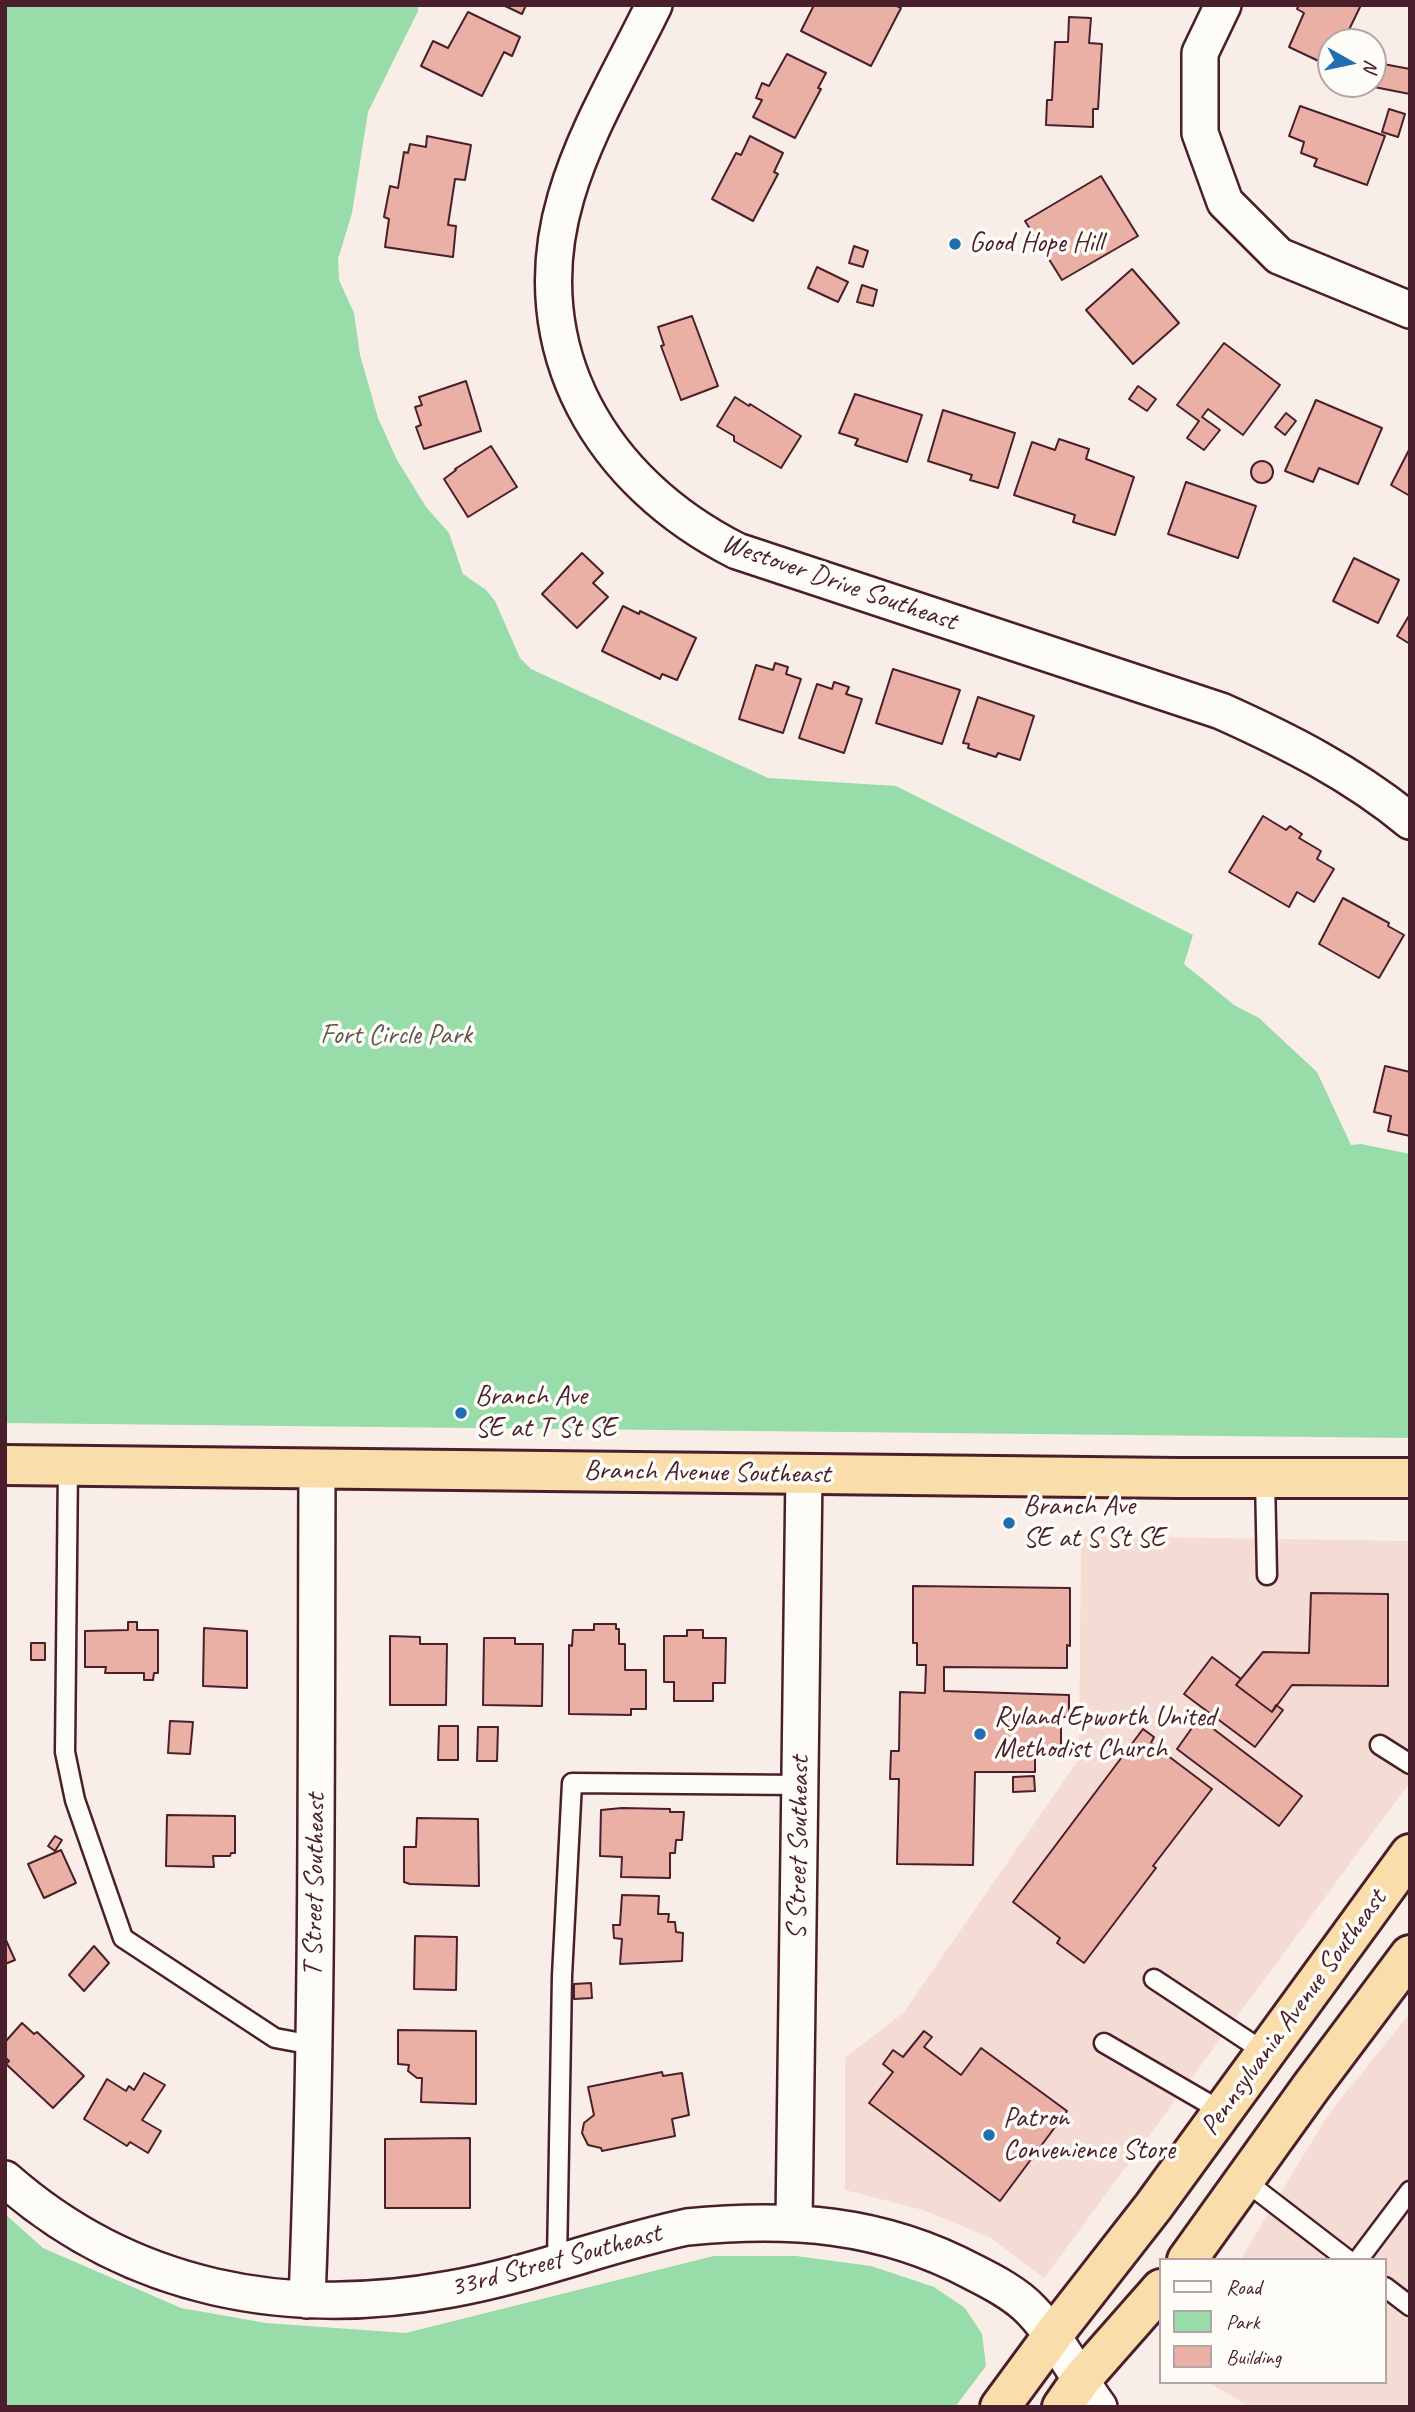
<!DOCTYPE html>
<html>
<head>
<meta charset="utf-8">
<style>
	body { margin:0 }
	#map { position:relative; width:1415px; height:2412px; overflow:hidden; background:#f9ede7; font-family:Caveat,sans-serif }
	canvas { display:block }
	.frame { position:absolute; inset:0; border:7px solid #4a1f2b; pointer-events:none }
	.legend { position:absolute; left:1159px; top:2258px; width:228px; height:126px; box-sizing:border-box; background:#fdfcf7; border:2px solid #b5a4a5; margin:0; padding:9px 12px; list-style:none; font-size:21px; color:#4a1f2b }
	.legend li { display:flex; align-items:center; gap:14px; height:35px }
	.legend b { width:35px; border:2px solid #b5a4a5 }
	.north { position:absolute; left:1317px; top:28px; width:70px; height:70px; box-sizing:border-box; background:#fdfcf7; border:2px solid #b5a4a5; border-radius:50%; rotate:99deg; font-size:19px; font-weight:700; line-height:28px; text-align:center; color:#4a1f2b }
	.north::after { content:''; display:block; margin:auto; width:24px; height:32px; background:#1f6fb2; clip-path:polygon(50% 0,100% 100%,50% 72%,0 100%) }
</style>
</head>
<body>
<div id="map">
<canvas width="1415" height="2412"></canvas>
<div class="frame"></div>
<ul class="legend">
<li><b style="height:9px;background:#fdfcf7"></b>Road</li>
<li><b style="height:19px;background:#97dca9"></b>Park</li>
<li><b style="height:19px;background:#eab0a5"></b>Building</li>
</ul>
<div class="north">N</div>
</div>
<script>
const g = document.querySelector('canvas').getContext('2d');
g.lineJoin = 'round';
function fillPath(path, color) { g.fillStyle = color; g.fill(path, 'evenodd'); }
function strokePath(path, color, width, dash) { g.strokeStyle = color; g.lineWidth = width; g.lineCap = dash ? 'butt' : 'round'; g.setLineDash(dash || []); g.stroke(path); }
function write(font, color, halo, rows, align = 'center') {
  g.font = font + ' Caveat,sans-serif'; g.lineWidth = 7; g.setLineDash([]); g.textBaseline = 'middle'; g.strokeStyle = halo; g.fillStyle = color; for (const [text, x, y, turn = 0] of rows) {
    g.save(); g.translate(x, y); g.rotate((+turn || 0) * Math.PI / 180); g.textAlign = isNaN(turn) ? turn : align; if (halo) g.strokeText(text, 0, 0); g.fillText(text, 0, 0); g.restore();
  }
}
fillPath(new Path2D(`
	M 1081,1536 L 1410,1541 L 1410,1782 L 1044,2278 L 991,2238 L 923,2210 L 845,2190 L 845,2058 L 904,2012 L 1079,1759 Z
	M 1410,2013 L 1410,2407 L 1250,2407 L 1208,2382 L 1385,2382 L 1385,2260 L 1240,2260 L 1328,2115 Z`), '#f4dbd3');
fillPath(new Path2D(`
	M 5,5 L 418,5 L 418,11 L 368,112 L 352,213 L 338,259 L 339,280 L 354,313 L 360,355 L 378,418 L 397,460 L 426,507 L 449,533 L 463,574 L 486,590 L 495,601 L 520,658 L 531,669 L 768,778 L 896,786 L 1193,935 L 1184,964 L 1234,1005 L 1259,1018 L 1317,1072 L 1351,1145 L 1361,1144 L 1410,1154 L 1410,1438 L 5,1423 Z
	M 5,2214 L 43,2248 L 181,2308 L 266,2323 L 406,2333 L 714,2256 L 796,2256 L 871,2266 L 934,2287 L 965,2308 L 982,2334 L 986,2366 L 955,2407 L 5,2407 Z`), '#97dca9');
const building = new Path2D(`
	M 503,5 L 526,5 L 522,14 Z
	M 814,5 L 895,5 L 901,8 L 871,66 L 801,31 Z
	M 1299,5 L 1361,5 L 1343,42 L 1331,42 L 1331,57 L 1327,65 L 1289,47 L 1304,13 L 1297,9 Z
	M 468,12 L 520,37 L 512,56 L 504,52 L 482,96 L 421,66 L 433,41 L 448,48 Z
	M 1069,17 L 1091,18 L 1089,43 L 1102,44 L 1098,109 L 1093,109 L 1093,127 L 1046,125 L 1047,100 L 1052,100 L 1055,42 L 1068,42 Z
	M 787,54 L 826,73 L 818,88 L 821,89 L 795,138 L 753,117 L 762,100 L 756,98 L 762,83 L 769,86 Z
	M 1378,63 L 1410,69 L 1410,94 L 1374,87 Z
	M 1300,106 L 1385,136 L 1367,185 L 1314,166 L 1317,159 L 1301,153 L 1304,142 L 1289,136 Z
	M 1389,109 L 1405,114 L 1398,137 L 1382,132 Z
	M 427,136 L 471,145 L 465,180 L 455,179 L 448,225 L 456,226 L 453,257 L 385,247 L 389,219 L 384,217 L 390,186 L 398,188 L 404,152 L 408,153 L 410,144 L 426,147 Z
	M 750,136 L 783,153 L 774,172 L 778,174 L 753,221 L 712,199 L 736,153 L 741,155 Z
	M 1101,176 L 1138,236 L 1062,280 L 1025,221 Z
	M 854,246 L 868,251 L 863,267 L 849,263 Z
	M 817,267 L 848,282 L 838,302 L 808,288 Z
	M 1132,269 L 1179,323 L 1133,364 L 1086,310 Z
	M 862,285 L 877,290 L 873,306 L 857,302 Z
	M 692,316 L 718,386 L 681,400 L 661,346 L 664,345 L 658,327 Z
	M 1224,343 L 1280,385 L 1243,435 L 1208,409 L 1202,417 L 1220,430 L 1204,450 L 1187,438 L 1199,421 L 1177,405 Z
	M 466,381 L 481,431 L 424,449 L 416,427 L 421,425 L 415,407 L 422,405 L 419,397 Z
	M 1138,386 L 1156,399 L 1147,411 L 1129,399 Z
	M 855,394 L 922,415 L 907,462 L 855,445 L 858,439 L 839,433 Z
	M 735,397 L 749,406 L 750,404 L 801,436 L 781,468 L 734,441 L 734,436 L 717,426 Z
	M 1316,400 L 1382,428 L 1358,484 L 1319,468 L 1313,482 L 1285,471 Z
	M 943,410 L 1015,433 L 998,488 L 970,480 L 972,475 L 928,461 Z
	M 1286,413 L 1296,421 L 1285,435 L 1275,427 Z
	M 1059,439 L 1089,449 L 1086,459 L 1134,477 L 1115,535 L 1073,522 L 1075,515 L 1014,495 L 1032,442 L 1055,450 Z
	M 491,446 L 517,487 L 468,517 L 444,479 L 456,470 L 455,469 Z
	M 1410,448 L 1410,496 L 1391,485 Z
	M1251 472a11 11 0 1 1 22 0a11 11 0 1 1-22 0Z
	M 1186,482 L 1256,506 L 1238,558 L 1168,534 Z
	M 582,553 L 603,573 L 593,583 L 608,597 L 577,628 L 542,594 Z
	M 1354,558 L 1399,580 L 1378,623 L 1333,601 Z
	M 623,606 L 639,614 L 640,611 L 696,638 L 677,680 L 662,674 L 660,679 L 602,651 Z
	M 1410,614 L 1410,644 L 1397,636 Z
	M 775,663 L 788,667 L 786,674 L 801,679 L 783,733 L 739,719 L 756,665 L 773,670 Z
	M 893,669 L 960,690 L 942,744 L 876,723 Z
	M 834,682 L 849,687 L 846,694 L 862,699 L 844,753 L 799,738 L 817,684 L 832,689 Z
	M 978,697 L 1034,716 L 1020,760 L 998,753 L 996,757 L 968,748 L 969,744 L 963,743 Z
	M 1263,816 L 1286,830 L 1290,826 L 1302,834 L 1299,838 L 1321,851 L 1317,859 L 1334,869 L 1314,902 L 1297,892 L 1289,907 L 1229,872 Z
	M 1343,898 L 1389,923 L 1388,926 L 1404,935 L 1379,978 L 1319,944 Z
	M 1385,1066 L 1410,1072 L 1410,1136 L 1388,1131 L 1391,1116 L 1374,1112 Z
	M 913,1586 L 1070,1588 L 1070,1646 L 1067,1645 L 1067,1668 L 944,1667 L 944,1691 L 1069,1695 L 1069,1717 L 1061,1717 L 1061,1755 L 1035,1756 L 1035,1772 L 975,1772 L 973,1865 L 897,1864 L 899,1779 L 890,1779 L 891,1751 L 899,1751 L 900,1692 L 925,1693 L 926,1665 L 917,1665 L 917,1643 L 913,1643 Z
	M 1311,1593 L 1388,1594 L 1388,1686 L 1292,1685 L 1272,1712 L 1236,1685 L 1263,1652 L 1309,1653 Z
	M 128,1622 L 137,1622 L 137,1630 L 158,1630 L 158,1673 L 154,1673 L 153,1680 L 144,1680 L 144,1673 L 105,1673 L 106,1667 L 85,1667 L 85,1631 L 128,1630 Z
	M 594,1624 L 616,1624 L 616,1629 L 619,1629 L 619,1644 L 625,1644 L 625,1670 L 646,1670 L 646,1709 L 631,1709 L 631,1715 L 569,1714 L 569,1645 L 572,1646 L 573,1630 L 594,1630 Z
	M 204,1628 L 247,1631 L 247,1688 L 203,1686 Z
	M 687,1630 L 703,1630 L 703,1638 L 726,1638 L 725,1683 L 713,1683 L 713,1701 L 674,1701 L 674,1682 L 664,1682 L 664,1636 L 687,1636 Z
	M 390,1636 L 420,1637 L 420,1644 L 447,1644 L 446,1705 L 390,1705 Z
	M 484,1638 L 515,1638 L 515,1644 L 543,1644 L 542,1706 L 483,1705 Z
	M 31,1643 L 45,1643 L 45,1660 L 31,1660 Z
	M 1212,1657 L 1241,1679 L 1236,1685 L 1272,1712 L 1276,1705 L 1283,1710 L 1255,1747 L 1184,1694 Z
	M 1199,1718 L 1302,1796 L 1279,1826 L 1177,1749 Z
	M 170,1721 L 193,1722 L 190,1754 L 168,1753 Z
	M 439,1726 L 458,1726 L 458,1760 L 438,1760 Z
	M 478,1727 L 498,1727 L 497,1761 L 477,1761 Z
	M 1143,1729 L 1154,1737 L 1151,1743 L 1212,1789 L 1153,1866 L 1156,1868 L 1084,1963 L 1057,1943 L 1060,1938 L 1013,1902 Z
	M 1034,1776 L 1035,1791 L 1013,1792 L 1013,1777 Z
	M 622,1808 L 670,1809 L 670,1812 L 684,1812 L 682,1840 L 676,1840 L 675,1853 L 670,1853 L 670,1878 L 621,1877 L 622,1857 L 600,1856 L 601,1810 Z
	M 167,1815 L 235,1816 L 235,1853 L 231,1853 L 230,1856 L 213,1856 L 214,1867 L 166,1866 Z
	M 417,1818 L 478,1819 L 479,1886 L 410,1884 L 404,1882 L 404,1847 L 416,1847 Z
	M 55,1836 L 62,1840 L 55,1851 L 48,1846 Z
	M 61,1850 L 76,1883 L 44,1898 L 28,1864 Z
	M 622,1895 L 659,1896 L 658,1914 L 669,1914 L 668,1922 L 675,1922 L 676,1932 L 683,1933 L 682,1961 L 620,1964 L 622,1939 L 614,1938 L 613,1925 L 620,1925 Z
	M 415,1936 L 457,1937 L 456,1990 L 414,1989 Z
	M 5,1938 L 15,1960 L 5,1964 Z
	M 94,1946 L 109,1963 L 84,1991 L 69,1975 Z
	M 591,1983 L 592,1998 L 574,1999 L 574,1984 Z
	M 22,2023 L 34,2034 L 37,2032 L 84,2076 L 53,2108 L 6,2064 L 9,2061 L 5,2057 L 5,2042 Z
	M 398,2030 L 476,2031 L 476,2104 L 421,2102 L 422,2078 L 417,2078 L 408,2071 L 409,2065 L 398,2064 Z
	M 924,2031 L 932,2037 L 924,2047 L 961,2075 L 981,2048 L 1067,2111 L 1000,2201 L 869,2103 L 893,2072 L 883,2064 L 893,2050 L 903,2057 Z
	M 662,2072 L 663,2076 L 682,2073 L 689,2115 L 672,2119 L 675,2136 L 602,2151 L 601,2148 L 588,2145 L 582,2133 L 584,2123 L 594,2115 L 588,2087 Z
	M 144,2073 L 165,2085 L 142,2120 L 161,2131 L 148,2153 L 130,2142 L 127,2146 L 84,2119 L 107,2079 L 126,2091 L 129,2086 L 134,2090 Z
	M 470,2138 L 470,2208 L 385,2208 L 385,2139 Z`);
fillPath(building, '#eab0a5');
strokePath(building, '#4a1f2b', 2);
const service = new Path2D(`
	M 68,1465 L 65,1752 L 75,1800 L 123,1938 L 275,2038 L 313,2045
	M 1265,1478 L 1267,1575
	M 1380,1745 L 1410,1764
	M 1154,1979 L 1266,2053
	M 1104,2043 L 1223,2112
	M 1244,2180 L 1348,2260
	M 1358,2260 L 1410,2191
	M 557,2261 L 562,1976 L 572,1783 L 800,1785
	M 1385,2287 L 1410,2306`);
const minor = new Path2D(`
	M 654,5 C 624,67 585,131 566,197 C 521,350 602,483 737,551 L 1221,711 C 1288,741 1353,774 1410,821
	M 1223,5 L 1200,53 L 1200,133 L 1225,202 L 1279,256 L 1410,310
	M 5,2179 C 131,2290 289,2319 451,2289 C 531,2275 607,2244 687,2227 C 789,2217 881,2223 973,2272 C 993,2282 1016,2294 1031,2310 C 1059,2339 1075,2375 1099,2407
	M 794,2222 L 804,1473
	M 307,2300 C 318,2023 316,1746 317,1469`);
const trunk = new Path2D(`
	M 5,1465 L 1178,1478 L 1410,1478
	M 1187,2260 L 1311,2087 L 1410,1955
	M 1000,2407 L 1053,2335 L 1153,2207 L 1410,1854
	M 1062,2407 L 1080,2381 L 1161,2289`);
strokePath(service, '#4a1f2b', 23);
strokePath(minor, '#4a1f2b', 40);
strokePath(trunk, '#4a1f2b', 44);
strokePath(service, '#fdfcf7', 18);
strokePath(minor, '#fdfcf7', 35);
strokePath(trunk, '#f9deab', 38);
for (const [x, y, r, color] of [
	[955,244,7,"#1f6fb2"],
	[461,1413,7,"#1f6fb2"],
	[1009,1523,7,"#1f6fb2"],
	[980,1734,7,"#1f6fb2"],
	[989,2135,7,"#1f6fb2"]
]) { const dot = new Path2D(); dot.arc(x, y, r, 0, 2 * Math.PI); g.fillStyle = color; g.fill(dot); strokePath(dot, '#fdfcf7', 2.5); }
write('28px', '#4a1f2b', '#fdfcf7', [
	["Good Hope Hill",969,244],
	["Branch Ave",475,1397],
	["SE at T St SE",475,1429],
	["Branch Ave",1023,1507],
	["SE at S St SE",1023,1539],
	["Ryland Epworth United",994,1718],
	["Methodist Church",994,1750],
	["Patron",1003,2119],
	["Convenience Store",1003,2151]
], 'left');
write('28px', '#4a1f2b', '#fdfcf7', [
	["Westover Drive Southeast",839,583,19],
	["Branch Avenue Southeast",707,1473,1],
	["S Street Southeast",799,1848,-89],
	["T Street Southeast",315,1885,-89],
	["Pennsylvania Avenue Southeast",1294,2013,-54],
	["33rd Street Southeast",556,2261,-15]
]);
write('28px', '#615851', '#fdfcf7', [
	["Fort Circle Park",396,1036]
]);
</script>
</body>
</html>
